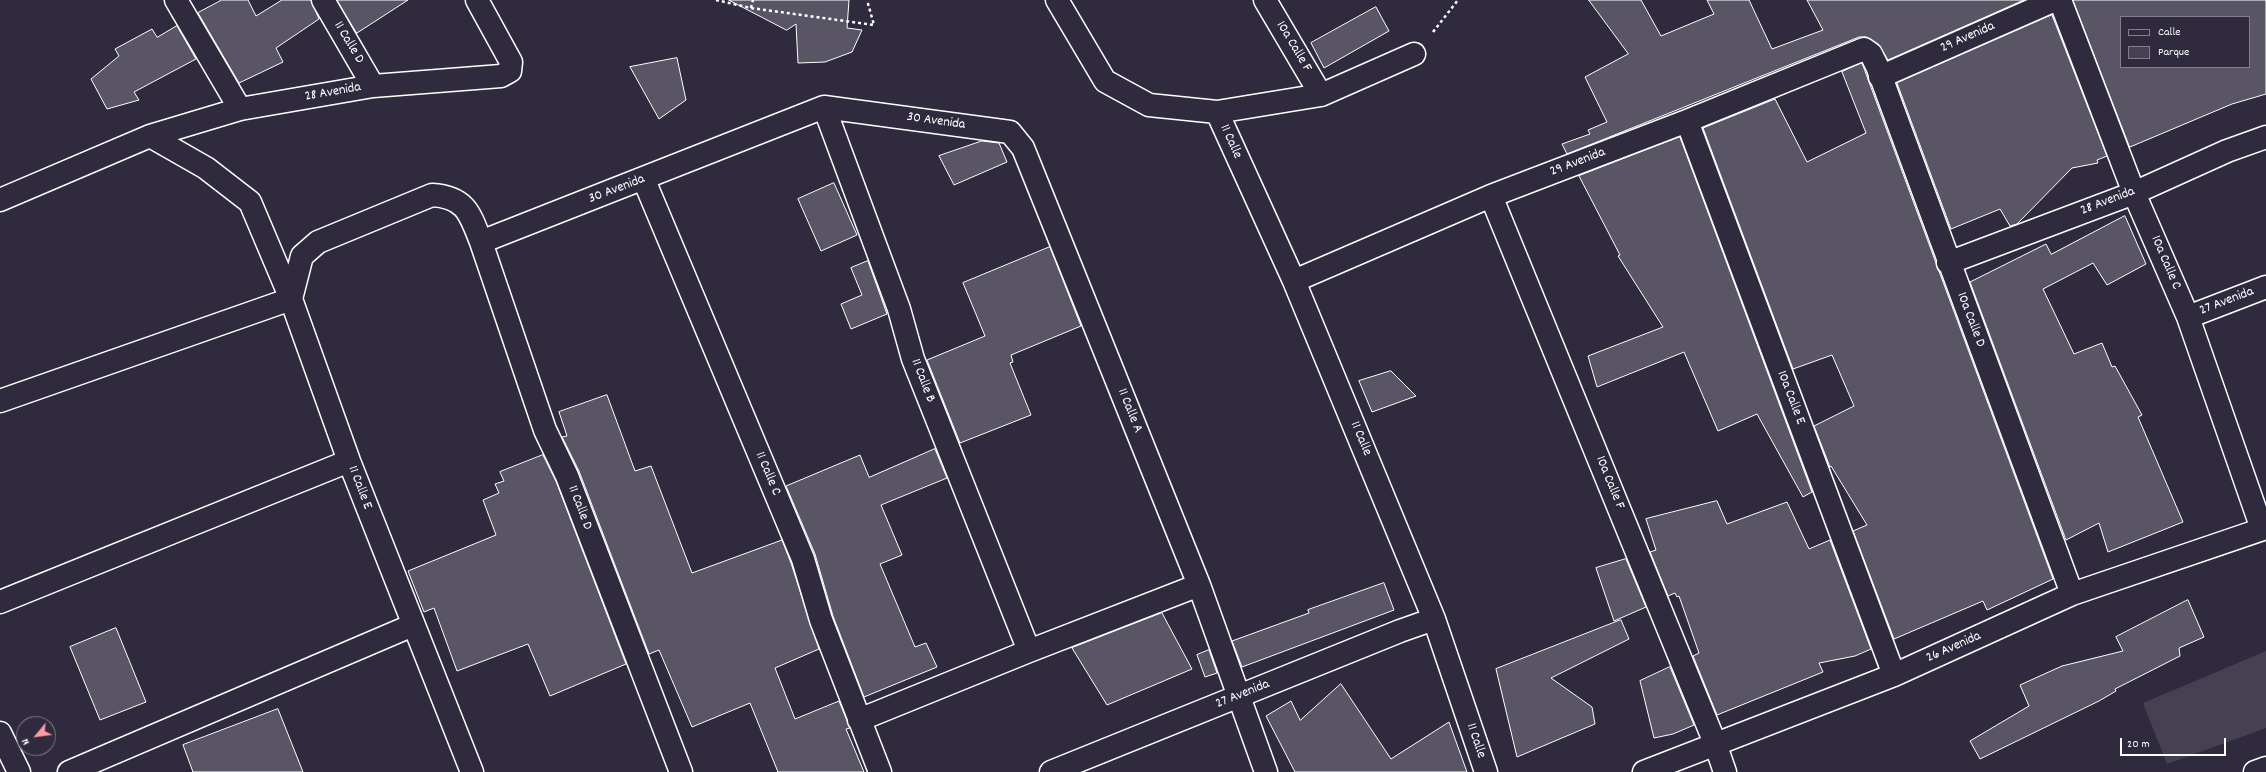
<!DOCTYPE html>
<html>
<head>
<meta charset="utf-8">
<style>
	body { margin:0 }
	#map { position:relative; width:2266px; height:772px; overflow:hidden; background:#2f2a3d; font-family:Dekko,sans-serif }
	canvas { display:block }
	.legend { position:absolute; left:2120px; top:16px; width:130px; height:52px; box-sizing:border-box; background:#2f2a3d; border:1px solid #827f8b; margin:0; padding:5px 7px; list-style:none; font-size:12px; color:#fff }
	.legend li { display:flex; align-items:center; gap:8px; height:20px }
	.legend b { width:20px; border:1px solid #827f8b }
	.north { position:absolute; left:16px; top:716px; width:40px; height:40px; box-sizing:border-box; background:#2f2a3d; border:1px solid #827f8b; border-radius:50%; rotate:241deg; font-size:11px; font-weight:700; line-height:16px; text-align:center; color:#fff }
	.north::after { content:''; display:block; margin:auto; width:14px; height:18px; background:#ff9aa2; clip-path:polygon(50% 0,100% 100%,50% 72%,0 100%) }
	.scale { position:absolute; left:2120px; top:738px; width:106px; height:18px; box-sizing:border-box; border:2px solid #fff; border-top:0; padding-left:5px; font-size:12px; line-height:14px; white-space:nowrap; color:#fff; -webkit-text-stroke:3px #2f2a3d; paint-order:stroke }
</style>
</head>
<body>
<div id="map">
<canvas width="2266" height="772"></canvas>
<ul class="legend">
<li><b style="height:5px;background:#2f2a3d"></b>Calle</li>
<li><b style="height:11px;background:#464152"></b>Parque</li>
</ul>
<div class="north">N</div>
<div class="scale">20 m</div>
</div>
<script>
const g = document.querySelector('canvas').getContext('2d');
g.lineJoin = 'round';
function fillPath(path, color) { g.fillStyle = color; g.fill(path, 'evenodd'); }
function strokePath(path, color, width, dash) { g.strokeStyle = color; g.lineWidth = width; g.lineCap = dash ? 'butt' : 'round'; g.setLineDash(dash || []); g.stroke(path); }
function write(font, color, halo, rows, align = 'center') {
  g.font = font + ' Dekko,sans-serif'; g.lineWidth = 3.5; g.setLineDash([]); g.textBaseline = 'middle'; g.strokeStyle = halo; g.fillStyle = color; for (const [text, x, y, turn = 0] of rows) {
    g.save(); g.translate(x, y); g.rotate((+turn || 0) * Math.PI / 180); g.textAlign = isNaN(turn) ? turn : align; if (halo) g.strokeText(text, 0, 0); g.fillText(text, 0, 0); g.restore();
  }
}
fillPath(new Path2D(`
	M 2266,651 L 2266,728 L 2167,764 L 2143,703 Z`), '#464152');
const building = new Path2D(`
	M 222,0 L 248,0 L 256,16 L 282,0 L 311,0 L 319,19 L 276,48 L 283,62 L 239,83 L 198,13 Z
	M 337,0 L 408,0 L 357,33 Z
	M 729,0 L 849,0 L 847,28 L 862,30 L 852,52 L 825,62 L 798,63 L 796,24 L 787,30 Z
	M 1589,0 L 1641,0 L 1661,36 L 1714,14 L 1707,0 L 1749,0 L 1772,49 L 1823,30 L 1807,0 L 2024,0 L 1888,60 L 1878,44 L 1866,37 L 1859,37 L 1567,154 L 1562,144 L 1590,134 L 1588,130 L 1607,122 L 1585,77 L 1628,54 Z
	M 2073,0 L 2266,0 L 2266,94 L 2232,104 L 2130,147 ZM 2121,17 L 2249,17 L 2249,67 L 2121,67 Z
	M 1376,7 L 1389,31 L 1324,68 L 1311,43 Z
	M 2052,15 L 2107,156 L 2097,160 L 2098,163 L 2072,168 L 2017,224 L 2010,226 L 2000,209 L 1951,229 L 1897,83 Z
	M 177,26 L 196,59 L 134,92 L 139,100 L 107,109 L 91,79 L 119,56 L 115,49 L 152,29 L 157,37 Z
	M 677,58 L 686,100 L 659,119 L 630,67 Z
	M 1862,63 L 2053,579 L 1987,610 L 1983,601 L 1894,639 L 1853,531 L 1867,525 L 1831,466 L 1830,467 L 1814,426 L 1854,406 L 1832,355 L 1793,369 L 1703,128 L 1775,99 L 1807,162 L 1866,133 L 1842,72 Z
	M 1680,137 L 1812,492 L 1803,497 L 1757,414 L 1718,431 L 1684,352 L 1597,387 L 1588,356 L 1663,327 L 1618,256 L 1620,255 L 1579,176 Z
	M 982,141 L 999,143 L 1007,162 L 954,185 L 939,156 Z
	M 834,183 L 857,235 L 821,251 L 798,199 Z
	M 2125,216 L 2146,264 L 2107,285 L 2093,263 L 2043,289 L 2074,354 L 2102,343 L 2112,367 L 2115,366 L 2142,415 L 2138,417 L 2183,522 L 2108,552 L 2099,523 L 2066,540 L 1970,282 L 2046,244 L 2051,254 Z
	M 1050,247 L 1081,326 L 1011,355 L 1013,362 L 1010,363 L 1031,415 L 960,443 L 927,360 L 985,336 L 963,283 Z
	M 868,261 L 887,314 L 851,329 L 841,304 L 862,295 L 851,268 Z
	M 1391,371 L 1416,396 L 1372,412 L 1359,381 Z
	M 607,395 L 635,471 L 651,466 L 692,573 L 782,540 L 791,563 L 819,649 L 775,668 L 795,719 L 839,701 L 850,728 L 846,729 L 864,772 L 778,772 L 750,703 L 692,727 L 659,650 L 649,654 L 579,471 L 562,437 L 567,436 L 559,412 Z
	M 935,449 L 947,478 L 881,505 L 902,555 L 880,564 L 915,647 L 926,643 L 937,667 L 864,697 L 833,616 L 815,554 L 786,486 L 860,455 L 869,477 Z
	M 543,455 L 556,481 L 626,664 L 550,696 L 528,644 L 457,671 L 434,608 L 424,612 L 408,571 L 496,535 L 483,500 L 499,493 L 495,484 L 504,481 L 500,472 Z
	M 1717,501 L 1727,524 L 1787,502 L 1809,549 L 1830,540 L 1871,649 L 1855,656 L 1819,663 L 1823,672 L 1717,715 L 1693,656 L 1699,653 L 1679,596 L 1677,597 L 1675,593 L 1668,596 L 1650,552 L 1656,550 L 1646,519 Z
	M 1626,559 L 1646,607 L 1614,621 L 1596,568 Z
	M 1384,583 L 1394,610 L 1242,667 L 1232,641 L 1309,613 L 1308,610 Z
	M 2188,600 L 2204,637 L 2179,648 L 2180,656 L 2115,689 L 2116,691 L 2099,701 L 1980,759 L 1970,741 L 2029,706 L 2020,685 L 2062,666 L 2123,651 L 2116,637 Z
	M 1162,613 L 1192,669 L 1107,705 L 1072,648 Z
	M 1621,620 L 1629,639 L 1551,678 L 1592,707 L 1595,724 L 1517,757 L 1496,669 Z
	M 116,628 L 146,702 L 100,720 L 70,647 Z
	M 1209,650 L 1217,673 L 1205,677 L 1197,655 Z
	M 1670,667 L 1694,725 L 1673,734 L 1654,738 L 1640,681 Z
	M 1341,684 L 1391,759 L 1449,722 L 1467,772 L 1295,772 L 1266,716 L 1291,701 L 1300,720 Z
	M 278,709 L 303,772 L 193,772 L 183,745 Z`);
fillPath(building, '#595564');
strokePath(building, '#fff', 1);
const minor = new Path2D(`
	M 176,0 L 240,109
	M 323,0 L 373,86
	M 1057,0 L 1105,81 L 1149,105 L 1217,112 L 1321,95 L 1414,54
	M 1265,0 L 1321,95
	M 2060,0 L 2134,193 L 2188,317 L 2262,529
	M 1880,77 L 2055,0
	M 824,107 L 899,309 L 913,359 L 1029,651
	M 1217,112 L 1294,281 L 1434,619 L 1486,772
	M 1687,121 L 1894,675
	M 150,136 L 240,109 L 373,86 L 501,76 L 510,71 L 511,62 L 477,0
	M 644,180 L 803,559 L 821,620 L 880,772
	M 1491,196 L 1715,743 L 1725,772
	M 0,200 L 150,136 L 206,168 L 250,202 L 291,299 L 349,461 L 472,772
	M 481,242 L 545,430 L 567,476 L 681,772
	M 1948,263 L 2134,193 L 2227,151 L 2266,137
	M 1294,281 L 1491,196 L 1687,121 L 1864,49 L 1871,54 L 1877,66 L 2072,594
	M 2188,317 L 2266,287
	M 0,401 L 291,299 L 302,256 L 318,242 L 432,195 C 466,197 470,214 481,242 L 824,107 L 1010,132 L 1023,148 L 1199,585 L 1266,772
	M 0,602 L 349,461
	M 859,720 L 1029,651 L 1199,585
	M 0,733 L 19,772
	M 69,772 L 413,625
	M 1051,772 L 1400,631 L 1434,619
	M 1644,772 L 1894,675 L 2072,594 L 2266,528
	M 2255,772 L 2266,768`);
strokePath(minor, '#fff', 25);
strokePath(new Path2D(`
	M 716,0 L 751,8 L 874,25 L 867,0
	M 751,8 L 753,0
	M 1433,32 L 1458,0`), '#fff', 2.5, [3, 3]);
strokePath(minor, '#2f2a3d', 22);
write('14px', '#fff', '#2f2a3d', [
	["29 Avenida",1968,38,-24],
	["11 Calle D",348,43,59],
	["10a Calle F",1293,47,59],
	["28 Avenida",333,93,-10],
	["30 Avenida",936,122,8],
	["11 Calle",1230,142,66],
	["29 Avenida",1578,163,-21],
	["30 Avenida",617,190,-21],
	["28 Avenida",2108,202,-21],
	["10a Calle C",2165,263,67],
	["27 Avenida",2227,302,-21],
	["10a Calle D",1970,320,69],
	["11 Calle B",922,381,69],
	["10a Calle E",1790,398,69],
	["11 Calle A",1129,411,68],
	["11 Calle",1360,439,67],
	["11 Calle C",767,474,67],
	["10a Calle F",1609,483,68],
	["11 Calle E",359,488,69],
	["11 Calle D",579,508,69],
	["26 Avenida",1954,648,-24],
	["27 Avenida",1243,695,-22],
	["11 Calle",1475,741,71]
]);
</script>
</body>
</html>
